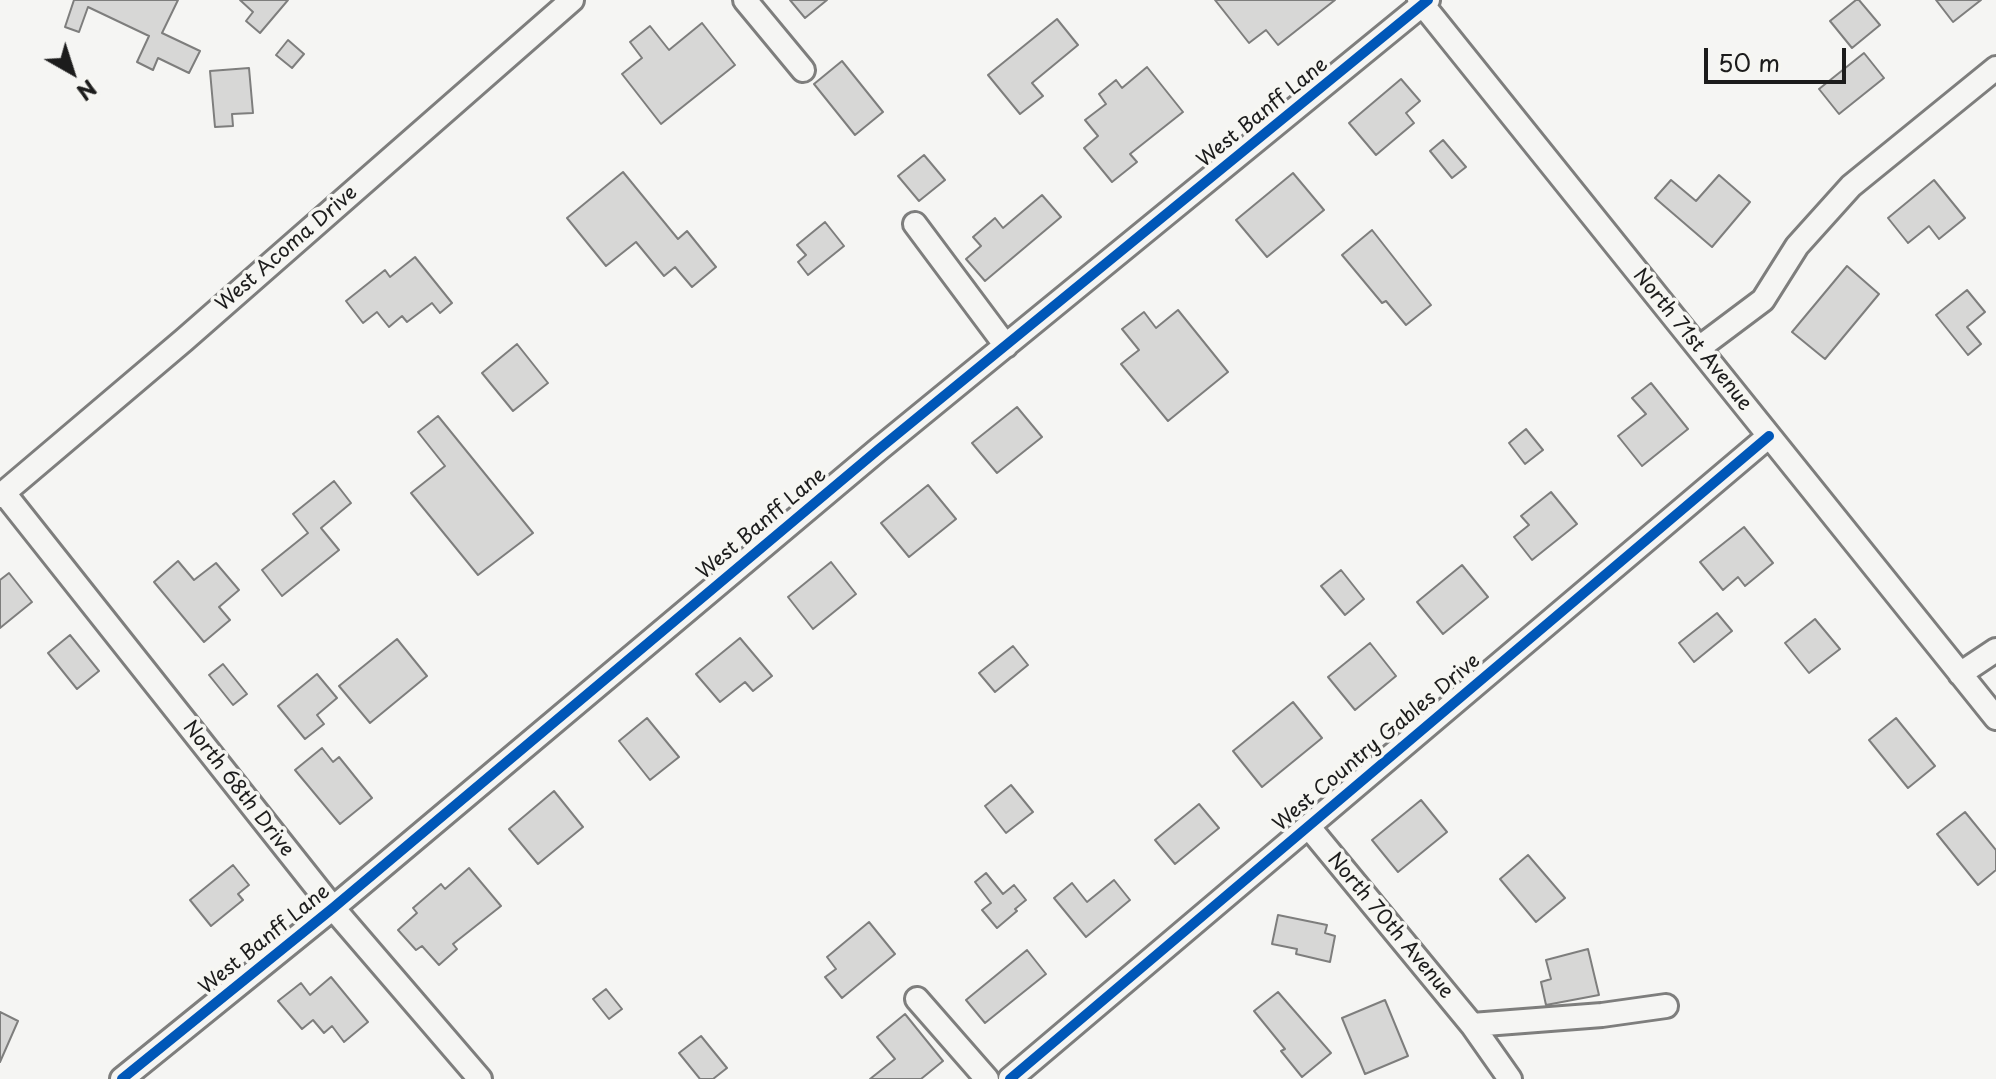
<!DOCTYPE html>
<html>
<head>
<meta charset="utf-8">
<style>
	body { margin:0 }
	#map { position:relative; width:1996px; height:1079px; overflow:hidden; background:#f5f5f3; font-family:"Playpen Sans",sans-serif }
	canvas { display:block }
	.north { position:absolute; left:32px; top:32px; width:80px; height:80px; -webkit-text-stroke:6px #f6f6f2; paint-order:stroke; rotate:141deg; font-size:22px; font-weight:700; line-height:32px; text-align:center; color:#1c1c1c }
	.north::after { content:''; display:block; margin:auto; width:28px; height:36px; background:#1c1c1c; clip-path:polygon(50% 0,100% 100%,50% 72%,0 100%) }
	.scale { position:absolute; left:1704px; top:48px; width:142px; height:36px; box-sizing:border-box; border:4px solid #1c1c1c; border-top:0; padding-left:10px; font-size:24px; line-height:28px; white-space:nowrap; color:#1c1c1c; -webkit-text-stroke:6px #f6f6f2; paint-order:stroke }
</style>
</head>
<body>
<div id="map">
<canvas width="1996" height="1079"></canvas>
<div class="north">N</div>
<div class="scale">50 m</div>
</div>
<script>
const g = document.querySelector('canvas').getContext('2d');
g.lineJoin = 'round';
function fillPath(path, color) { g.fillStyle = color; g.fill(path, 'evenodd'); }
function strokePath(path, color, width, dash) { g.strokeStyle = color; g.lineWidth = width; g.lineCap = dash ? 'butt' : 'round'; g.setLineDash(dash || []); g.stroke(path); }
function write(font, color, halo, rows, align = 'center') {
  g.font = font + ' "Playpen Sans",sans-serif'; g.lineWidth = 7; g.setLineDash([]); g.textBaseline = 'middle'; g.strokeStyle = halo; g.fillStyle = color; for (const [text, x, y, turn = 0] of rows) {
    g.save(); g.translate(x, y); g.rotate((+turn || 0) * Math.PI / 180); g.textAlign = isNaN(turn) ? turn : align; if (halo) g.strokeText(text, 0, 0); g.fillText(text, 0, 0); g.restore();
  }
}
const building = new Path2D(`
	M 74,0 L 178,0 L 162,33 L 200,51 L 189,73 L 158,58 L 153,70 L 137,62 L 149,36 L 88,7 L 79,32 L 65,27 Z
	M 240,0 L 288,0 L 260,33 L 246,21 L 253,12 Z
	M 790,0 L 827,0 L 805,18 Z
	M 1215,0 L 1335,0 L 1278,45 L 1266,30 L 1249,43 Z
	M 1856,0 L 1859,0 L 1880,25 L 1852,48 L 1830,21 Z
	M 1936,0 L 1981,0 L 1953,22 Z
	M 1057,19 L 1078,45 L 1032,83 L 1043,96 L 1020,114 L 988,75 Z
	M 702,23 L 735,65 L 661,124 L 622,74 L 642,58 L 630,42 L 650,26 L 669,50 Z
	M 288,40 L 304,54 L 292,68 L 276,55 Z
	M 1864,53 L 1884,78 L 1839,114 L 1819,89 Z
	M 842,61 L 883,112 L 855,135 L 814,84 Z
	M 1147,67 L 1183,112 L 1130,154 L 1137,162 L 1112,182 L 1084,148 L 1098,136 L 1085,120 L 1106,104 L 1099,94 L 1116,80 L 1122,88 Z
	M 249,68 L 253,113 L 232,114 L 233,126 L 215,127 L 210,71 Z
	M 1401,79 L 1420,101 L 1406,113 L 1414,123 L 1376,155 L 1349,123 Z
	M 1443,140 L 1466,167 L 1452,178 L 1430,151 Z
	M 924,155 L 945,180 L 919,201 L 898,176 Z
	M 623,172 L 678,239 L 687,231 L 716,267 L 692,287 L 675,267 L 664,276 L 636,242 L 606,266 L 567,218 Z
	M 1293,173 L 1324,210 L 1267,257 L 1236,220 Z
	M 1719,175 L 1750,202 L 1712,247 L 1655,198 L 1671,180 L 1696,201 Z
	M 1934,180 L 1965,218 L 1939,239 L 1929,226 L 1908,243 L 1888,218 Z
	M 1042,195 L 1061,217 L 985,281 L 966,259 L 981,246 L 973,237 L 995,218 L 1003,228 Z
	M 825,222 L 844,246 L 808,275 L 798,262 L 806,255 L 797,245 Z
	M 1372,230 L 1431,305 L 1406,325 L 1386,301 L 1382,303 L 1342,255 Z
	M 415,257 L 452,303 L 440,313 L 432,303 L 407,322 L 402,316 L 389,327 L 377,312 L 363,323 L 346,301 L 385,270 L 390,277 Z
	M 1847,266 L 1879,294 L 1825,359 L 1792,332 Z
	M 1967,290 L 1985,312 L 1967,327 L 1981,344 L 1968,355 L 1936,315 Z
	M 1178,310 L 1228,372 L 1168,421 L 1121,364 L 1139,350 L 1122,329 L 1144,312 L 1156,328 Z
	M 517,344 L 548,383 L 513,411 L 482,373 Z
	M 1651,383 L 1688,429 L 1642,466 L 1618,436 L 1646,414 L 1632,398 Z
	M 1017,407 L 1042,437 L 997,473 L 972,443 Z
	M 438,416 L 533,533 L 478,575 L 411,493 L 445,466 L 418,432 Z
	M 1526,429 L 1543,450 L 1525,464 L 1509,443 Z
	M 334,481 L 351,503 L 321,528 L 339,550 L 282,596 L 262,570 L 308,533 L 293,514 Z
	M 928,485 L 956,519 L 909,557 L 881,523 Z
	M 1551,492 L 1577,524 L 1532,560 L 1514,537 L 1529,525 L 1521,516 Z
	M 1744,527 L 1773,563 L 1745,586 L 1738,577 L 1723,590 L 1700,562 Z
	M 178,561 L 194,580 L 216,563 L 239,590 L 219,607 L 230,620 L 204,642 L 154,582 Z
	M 831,562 L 856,594 L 813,629 L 788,597 Z
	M 1462,565 L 1488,597 L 1443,634 L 1417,602 Z
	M 1341,570 L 1364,599 L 1345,615 L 1321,586 Z
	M 9,573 L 32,602 L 0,628 L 0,580 Z
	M 1717,613 L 1732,631 L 1694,662 L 1679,643 Z
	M 1815,619 L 1840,649 L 1809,673 L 1785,643 Z
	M 70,635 L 99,671 L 77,689 L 48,653 Z
	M 740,638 L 772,676 L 753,691 L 745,682 L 720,702 L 696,674 Z
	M 397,639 L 427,676 L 370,723 L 339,686 Z
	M 1370,643 L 1396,676 L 1355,710 L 1328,677 Z
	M 1013,646 L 1028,665 L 995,692 L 979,673 Z
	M 223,664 L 247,694 L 233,705 L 209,675 Z
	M 317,674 L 337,698 L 317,715 L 324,724 L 305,739 L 278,706 Z
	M 1293,702 L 1322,738 L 1262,787 L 1233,751 Z
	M 647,718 L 679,757 L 650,780 L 619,741 Z
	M 1896,718 L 1935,766 L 1908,788 L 1869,740 Z
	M 322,748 L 333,762 L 339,757 L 372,798 L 340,824 L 295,770 Z
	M 1011,785 L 1033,812 L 1006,833 L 985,806 Z
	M 554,791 L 583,827 L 538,864 L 509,829 Z
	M 1421,800 L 1447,832 L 1398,872 L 1372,840 Z
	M 1199,804 L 1219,828 L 1175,864 L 1155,840 Z
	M 1965,812 L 1996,850 L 1996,870 L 1978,885 L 1937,834 Z
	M 1528,855 L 1565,898 L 1536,922 L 1500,879 Z
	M 233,865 L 249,885 L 238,894 L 243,900 L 211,926 L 190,900 Z
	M 469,868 L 501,906 L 453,944 L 457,949 L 439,965 L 422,946 L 416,950 L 398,930 L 417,913 L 413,908 L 441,884 L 445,889 Z
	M 986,873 L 1003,894 L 1014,885 L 1026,900 L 1015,909 L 1017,911 L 997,928 L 982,910 L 991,903 L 975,882 Z
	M 1114,880 L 1130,900 L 1086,937 L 1054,898 L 1072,883 L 1087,902 Z
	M 1278,915 L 1327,925 L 1325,933 L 1335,936 L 1330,962 L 1296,954 L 1297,949 L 1272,944 Z
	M 869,922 L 895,954 L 842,998 L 825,977 L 836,969 L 827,957 Z
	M 1588,949 L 1599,995 L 1546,1005 L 1541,982 L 1551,979 L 1546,960 Z
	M 1027,950 L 1046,974 L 985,1023 L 966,1000 Z
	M 331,977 L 368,1022 L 344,1042 L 332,1026 L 324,1033 L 313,1020 L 302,1029 L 278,1001 L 301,983 L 310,995 Z
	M 606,989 L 622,1009 L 609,1019 L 593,999 Z
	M 1278,992 L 1331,1053 L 1302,1077 L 1281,1051 L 1285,1049 L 1254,1011 Z
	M 1385,1000 L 1408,1056 L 1365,1074 L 1342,1018 Z
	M 0,1012 L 18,1021 L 0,1062 Z
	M 905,1014 L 943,1061 L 921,1079 L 870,1079 L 895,1059 L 877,1037 Z
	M 701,1036 L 727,1068 L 713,1079 L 700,1079 L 679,1053 Z`);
fillPath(building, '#d7d7d6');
strokePath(building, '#7e7e7d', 2);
const minor = new Path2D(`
	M 745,0 L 803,70
	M 1419,0 L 1996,718
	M 915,224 L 1006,346
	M 1699,348 L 1763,300 L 1797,246 L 1851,186 L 1996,68
	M 4,493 L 333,908 L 480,1079
	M 0,496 L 184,340 L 572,0
	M 1960,674 L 1996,650
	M 1308,826 L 1472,1025 L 1510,1079
	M 917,999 L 987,1079
	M 1472,1025 L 1602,1015 L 1666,1006
	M 122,1079 L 333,908 L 879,449 L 1428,0
	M 1010,1079 L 1769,436`);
strokePath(minor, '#7e7e7d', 28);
strokePath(minor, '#f5f5f3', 22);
strokePath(new Path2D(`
	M 122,1079 L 333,908 L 879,449 L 1428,0
	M 1010,1079 L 1769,436`), '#0057b8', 10);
write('20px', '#1c1c1c', '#f6f6f2', [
	["West Banff Lane",1263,113,-39],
	["West Acoma Drive",287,249,-41],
	["North 71st Avenue",1692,340,51],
	["West Banff Lane",762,524,-40],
	["West Country Gables Drive",1377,743,-40],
	["North 68th Drive",238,789,52],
	["North 70th Avenue",1390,926,50],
	["West Banff Lane",265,940,-39]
]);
</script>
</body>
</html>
